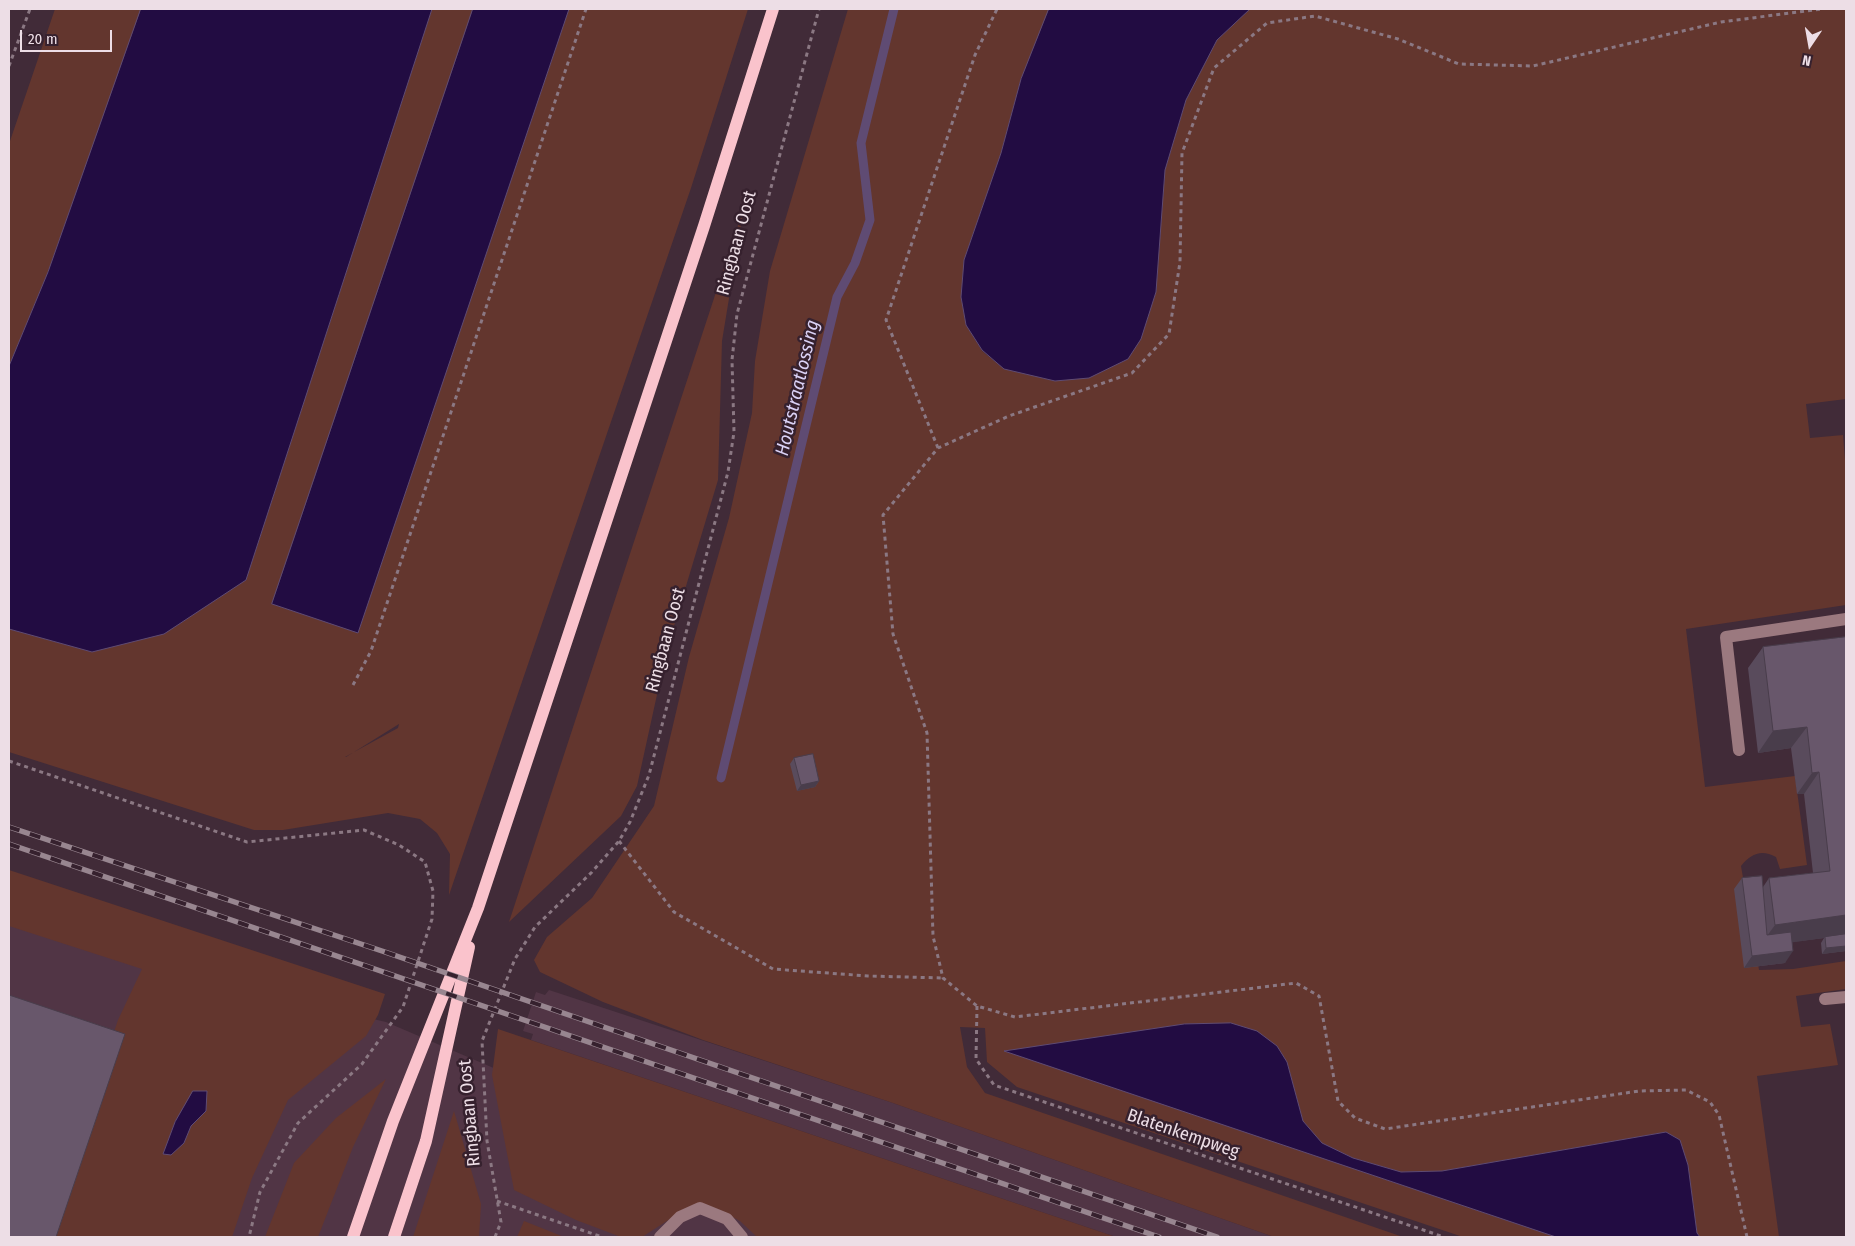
<!DOCTYPE html>
<html>
<head>
<meta charset="utf-8">
<style>
	body { margin:0 }
	#map { position:relative; width:1855px; height:1246px; overflow:hidden; background:#412b38; font-family:"Fira Sans Condensed",sans-serif }
	canvas { display:block }
	.frame { position:absolute; inset:0; border:10px solid #eddee6; pointer-events:none }
	.north { position:absolute; left:1785px; top:20px; width:50px; height:50px; -webkit-text-stroke:4px #36212e; paint-order:stroke; rotate:192deg; font-size:14px; font-weight:700; line-height:20px; text-align:center; color:#eddee6 }
	.north::after { content:''; display:block; margin:auto; width:18px; height:22px; background:#eddee6; clip-path:polygon(50% 0,100% 100%,50% 72%,0 100%) }
	.scale { position:absolute; left:20px; top:30px; width:92px; height:22px; box-sizing:border-box; border:2px solid #eddee6; border-top:0; padding-left:6px; font-size:15px; line-height:18px; white-space:nowrap; color:#eddee6; -webkit-text-stroke:4px #36212e; paint-order:stroke }
</style>
</head>
<body>
<div id="map">
<canvas width="1855" height="1246"></canvas>
<div class="frame"></div>
<div class="north">N</div>
<div class="scale">20 m</div>
</div>
<script>
const g = document.querySelector('canvas').getContext('2d');
g.lineJoin = 'round';
function fillPath(path, color) { g.fillStyle = color; g.fill(path, 'evenodd'); }
function strokePath(path, color, width, dash) { g.strokeStyle = color; g.lineWidth = width; g.lineCap = dash ? 'butt' : 'round'; g.setLineDash(dash || []); g.stroke(path); }
function write(font, color, halo, rows, align = 'center') {
  g.font = font + ' "Fira Sans Condensed",sans-serif'; g.lineWidth = 5; g.setLineDash([]); g.textBaseline = 'middle'; g.strokeStyle = halo; g.fillStyle = color; for (const [text, x, y, turn = 0] of rows) {
    g.save(); g.translate(x, y); g.rotate((+turn || 0) * Math.PI / 180); g.textAlign = isNaN(turn) ? turn : align; if (halo) g.strokeText(text, 0, 0); g.fillText(text, 0, 0); g.restore();
  }
}
fillPath(new Path2D(`
	M 9,925 L 134,963 L 386,1022 L 889,1237 L 9,1237 Z
	M 549,990 L 893,1103 L 1274,1237 L 1116,1237 L 531,1040 L 533,1034 L 523,1031 L 536,992 L 545,995 Z`), '#513545');
fillPath(new Path2D(`
	M 55,9 L 141,9 L 48,272 L 9,366 L 9,144 Z
	M 432,9 L 473,9 L 272,603 L 358,632 L 569,9 L 748,9 L 691,188 L 449,895 L 450,854 L 437,833 L 420,819 L 388,813 L 283,830 L 254,830 L 9,752 L 9,629 L 92,652 L 246,580 ZM 399,724 L 398,728 L 345,757 L 346,757 Z
	M 848,9 L 1049,9 L 1021,79 L 1001,153 L 964,260 L 961,297 L 966,325 L 982,351 L 1004,369 L 1055,381 L 1156,292 L 1165,170 L 1186,100 L 1217,40 L 1250,9 L 1846,9 L 1846,399 L 1806,404 L 1810,438 L 1843,435 L 1846,472 L 1846,605 L 1686,629 L 1705,787 L 1795,776 L 1807,865 L 1780,869 L 1776,857 C 1761,849 1751,854 1741,866 L 1759,970 L 1793,969 L 1846,961 L 1846,989 L 1796,996 L 1801,1027 L 1830,1024 L 1838,1065 L 1757,1076 L 1779,1237 L 1700,1237 L 1697,1233 L 1688,1165 L 1680,1140 L 1666,1132 L 1442,1171 L 1401,1172 L 1353,1158 L 1322,1143 L 1303,1121 L 1287,1062 L 1231,1023 L 1184,1024 L 1006,1051 L 1556,1237 L 1463,1237 L 1017,1087 L 987,1062 L 985,1028 L 960,1027 L 967,1067 L 985,1093 L 1403,1237 L 1274,1237 L 893,1103 L 703,1040 L 603,1002 L 540,972 L 534,960 L 547,937 L 592,898 L 654,806 L 689,657 L 729,518 L 752,413 L 755,361 L 770,271 Z
	M 744,207 L 722,341 L 718,480 L 667,649 L 637,786 L 621,816 L 509,922 Z
	M 9,870 L 385,994 L 378,1015 L 366,1036 L 288,1100 L 252,1178 L 232,1237 L 45,1237 L 118,1020 L 142,969 L 9,926 ZM 193,1091 L 206,1111 L 191,1126 L 184,1143 L 171,1154 L 164,1154 L 175,1122 Z
	M 498,1029 L 1116,1237 L 757,1237 L 740,1221 L 723,1212 L 684,1210 L 642,1237 L 621,1237 L 576,1220 L 514,1190 L 492,1075 Z
	M 386,1079 L 353,1147 L 318,1237 L 265,1237 L 294,1163 L 336,1118 Z
	M 454,1111 L 481,1204 L 479,1237 L 413,1237 Z
	M 524,1221 L 564,1237 L 517,1237 Z`), '#63362e');
const water = new Path2D(`
	M 141,9 L 432,9 L 246,580 L 164,634 L 92,652 L 9,629 L 9,366 L 48,272 Z
	M 473,9 L 569,9 L 358,633 L 272,604 Z
	M 1049,9 L 1250,9 L 1217,40 L 1186,100 L 1165,170 L 1156,292 L 1141,339 L 1128,359 L 1089,378 L 1055,381 L 1004,369 L 982,350 L 966,325 L 961,297 L 964,260 L 1001,153 L 1021,79 Z
	M 1231,1023 L 1257,1031 L 1277,1046 L 1287,1062 L 1303,1121 L 1322,1143 L 1353,1158 L 1401,1172 L 1442,1171 L 1666,1132 L 1680,1140 L 1688,1165 L 1697,1233 L 1700,1237 L 1556,1237 L 1004,1051 L 1184,1024 Z
	M 193,1091 L 207,1091 L 206,1111 L 191,1126 L 184,1143 L 171,1155 L 163,1154 L 175,1122 Z`);
fillPath(water, '#220c42');
strokePath(water, '#5f4b73', 1);
strokePath(new Path2D(`
	M 721,778 L 837,297 L 855,263 L 870,220 L 861,143 L 894,9`), '#5f4b73', 9);
strokePath(new Path2D(`
	M 9,66 L 30,9
	M 938,448 L 886,320 L 975,55 L 997,9
	M 353,685 L 371,651 L 586,9
	M 9,761 L 247,842 L 364,830 L 399,845 L 425,862 L 433,891 L 432,919 L 403,1007 L 362,1064 L 298,1123 L 260,1192 L 249,1237
	M 619,841 L 674,912 L 773,969 L 868,976 L 943,978
	M 977,1006 L 976,1059 L 994,1085 L 1444,1237
	M 497,1201 L 602,1237
	M 495,1237 L 501,1222 L 487,1141 L 482,1041 L 515,959 L 535,927 L 592,872 L 619,841 L 630,822 L 649,775 L 728,472 L 734,432 L 732,360 L 737,314 L 819,9
	M 1747,1237 L 1719,1115 L 1710,1102 L 1686,1090 L 1639,1091 L 1385,1129 L 1355,1118 L 1338,1101 L 1319,996 L 1296,983 L 1015,1017 L 977,1006 L 943,978 L 933,936 L 927,733 L 893,634 L 883,515 L 938,448 L 1009,416 L 1132,373 L 1169,334 L 1180,262 L 1182,153 L 1214,68 L 1267,23 L 1315,16 L 1398,39 L 1459,64 L 1533,66 L 1721,22 L 1821,9`), '#8b7883', 3, [4, 4]);
strokePath(new Path2D(`
	M 1739,750 L 1726,637 L 1846,619
	M 1825,999 L 1846,997
	M 660,1237 L 680,1217 L 700,1208 L 727,1219 L 742,1237`), '#9b797f', 12);
strokePath(new Path2D(`
	M 353,1237 L 393,1121 L 478,908 L 704,226 L 773,9
	M 394,1237 L 426,1141 L 469,947`), '#fac3cc', 12);
const rail = new Path2D(`
	M 9,827 L 382,951 L 1217,1237
	M 9,844 L 1159,1237`);
strokePath(rail, '#988690', 5.5);
strokePath(rail, '#36212e', 4, [11]);
fillPath(new Path2D(`
	M 1846,637 L 1846,951 L 1822,954 L 1821,943 L 1824,938 L 1792,942 L 1785,963 L 1744,968 L 1734,889 L 1742,878 L 1763,887 L 1769,878 L 1813,873 L 1804,794 L 1797,794 L 1791,748 L 1758,753 L 1748,668 L 1763,647 Z
	M 794,758 L 819,781 L 815,787 L 797,791 L 790,764 Z`), '#594b5c');
fillPath(new Path2D(`
	M 1807,727 L 1791,748 L 1758,753 L 1773,731 Z
	M 1819,772 L 1804,794 L 1797,794 L 1812,773 Z
	M 819,781 L 815,787 L 797,791 L 801,785 Z
	M 1846,915 L 1846,935 L 1825,937 L 1824,938 L 1759,947 L 1775,925 Z
	M 1846,946 L 1846,951 L 1822,954 L 1826,948 Z
	M 1793,951 L 1785,963 L 1744,968 L 1752,956 Z`), '#493d4b');
const building = new Path2D(`
	M 1846,637 L 1846,915 L 1775,925 L 1769,878 L 1830,871 L 1819,772 L 1812,773 L 1807,727 L 1773,731 L 1763,647 Z
	M 813,754 L 819,781 L 801,785 L 794,758 Z
	M 1762,876 L 1767,935 L 1791,932 L 1793,951 L 1752,956 L 1742,878 Z
	M 1846,934 L 1846,946 L 1826,948 L 1825,937 Z
	M 9,995 L 125,1034 L 56,1237 L 9,1237 Z`);
fillPath(building, '#68576b');
strokePath(building, '#493d4b', 1);
write('18px', '#eddee6', '#36212e', [
	["Ringbaan Oost",737,243,-75],
	["Ringbaan Oost",666,640,-75],
	["Ringbaan Oost",470,1113,-95],
	["Blatenkempweg",1183,1134,19]
]);
write('italic 19px', '#dad1f5', '#36212e', [
	["Houtstraatlossing",798,388,-77]
]);
</script>
</body>
</html>
